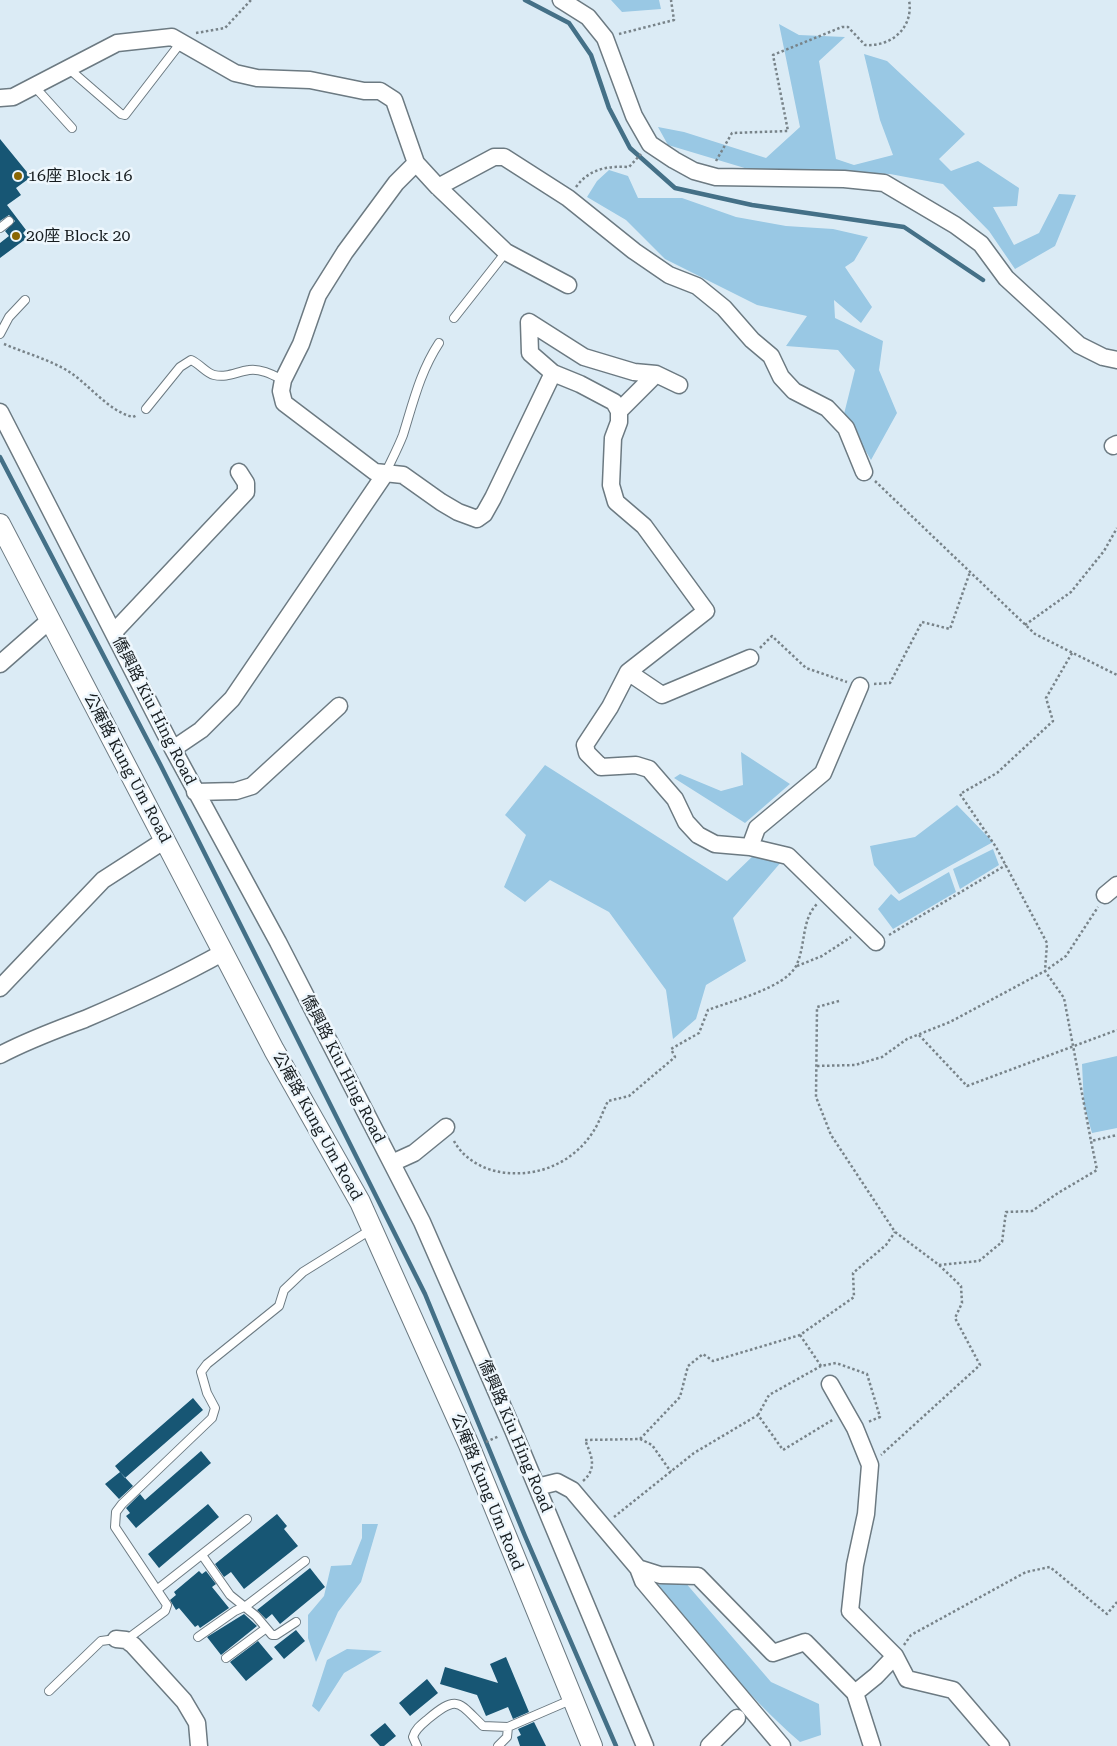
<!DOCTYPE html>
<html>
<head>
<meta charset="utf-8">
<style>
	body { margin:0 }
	canvas { display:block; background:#dbebf5 }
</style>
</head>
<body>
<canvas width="1117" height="1746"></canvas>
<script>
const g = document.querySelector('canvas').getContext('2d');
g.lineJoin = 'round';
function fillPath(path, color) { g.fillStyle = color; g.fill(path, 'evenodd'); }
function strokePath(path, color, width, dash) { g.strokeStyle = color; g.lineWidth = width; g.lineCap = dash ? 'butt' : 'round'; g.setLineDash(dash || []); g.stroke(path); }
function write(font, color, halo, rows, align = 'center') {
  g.font = font + ' "Roboto Serif","Noto Sans TC",serif'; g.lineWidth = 5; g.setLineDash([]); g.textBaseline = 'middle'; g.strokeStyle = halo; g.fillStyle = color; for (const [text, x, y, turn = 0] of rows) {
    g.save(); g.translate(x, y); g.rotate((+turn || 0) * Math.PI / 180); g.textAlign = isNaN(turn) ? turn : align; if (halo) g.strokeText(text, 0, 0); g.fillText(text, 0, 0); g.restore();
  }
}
fillPath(new Path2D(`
	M 611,0 L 659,0 L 661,9 L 622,12 Z
	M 779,24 L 799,35 L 845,37 L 819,61 L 836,159 L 854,165 L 893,155 L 880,120 L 864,54 L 887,61 L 965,134 L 939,159 L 951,171 L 978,161 L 1019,188 L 1017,206 L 993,207 L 1014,245 L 1039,233 L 1059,194 L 1076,195 L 1055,246 L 1015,269 L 989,231 L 943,184 L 890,174 L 748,169 L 668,145 L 658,127 L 684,132 L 766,158 L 800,127 Z
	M 609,170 L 628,176 L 638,198 L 682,198 L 736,217 L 786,226 L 833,229 L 868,237 L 854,261 L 845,267 L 872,307 L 861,323 L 834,300 L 835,318 L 883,341 L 879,370 L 897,413 L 871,460 L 844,414 L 855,370 L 838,350 L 786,346 L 807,316 L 757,305 L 665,259 L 626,220 L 587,197 L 597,181 Z
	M 741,752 L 790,784 L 745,823 L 674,778 L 680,774 L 721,791 L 743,785 Z
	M 545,765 L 727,881 L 755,854 L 782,861 L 733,918 L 746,961 L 706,985 L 696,1019 L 673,1039 L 666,990 L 609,912 L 550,880 L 525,902 L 504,887 L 526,835 L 505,815 Z
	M 957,805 L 993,842 L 899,894 L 874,865 L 870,846 L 915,837 Z
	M 993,849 L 999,865 L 960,889 L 953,869 Z
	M 949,872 L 956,892 L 893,929 L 878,909 L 891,894 L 899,901 Z
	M 1117,1056 L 1117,1128 L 1092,1133 L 1084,1105 L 1082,1064 Z
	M 362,1524 L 378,1524 L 361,1582 L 338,1612 L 316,1662 L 308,1638 L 308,1615 L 324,1596 L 331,1566 L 351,1565 L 362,1538 Z
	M 684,1581 L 771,1682 L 819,1704 L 821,1735 L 800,1742 C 745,1694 703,1641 657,1585 Z
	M 347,1649 L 382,1651 L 344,1673 L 319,1712 L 312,1706 L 327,1660 Z`), '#99c8e4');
strokePath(new Path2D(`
	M 525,0 L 569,23 L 591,55 L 609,108 L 630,148 L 675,188 L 752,205 L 904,227 L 983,280
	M 0,457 L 160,764 L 425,1294 L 525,1536 L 616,1746`), '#447087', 4.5);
fillPath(new Path2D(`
	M 0,139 L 31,177 L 16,188 L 21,195 L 7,205 L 26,230 L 23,233 L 27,238 L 0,258 L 0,243 L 9,236 L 5,231 L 15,221 L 9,215 L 0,221 Z
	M 193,1398 L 203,1410 L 125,1478 L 115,1466 Z
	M 201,1451 L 211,1463 L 136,1528 L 126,1516 L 130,1513 L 126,1508 L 140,1494 L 145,1500 Z
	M 120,1472 L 133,1486 L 119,1499 L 105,1484 Z
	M 208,1504 L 219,1517 L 159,1568 L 148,1554 Z
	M 277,1514 L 287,1526 L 284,1529 L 298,1546 L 244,1589 L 231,1572 L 224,1577 L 215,1564 Z
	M 310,1568 L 325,1587 L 280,1624 L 272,1614 L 266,1619 L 257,1610 Z
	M 199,1571 L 202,1574 L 206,1571 L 216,1584 L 212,1587 L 229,1608 L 200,1628 L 198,1625 L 195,1627 L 179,1608 L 176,1610 L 170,1600 L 176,1595 L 174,1592 Z
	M 244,1614 L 257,1626 L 221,1655 L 207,1637 Z
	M 296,1630 L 305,1641 L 284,1659 L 274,1647 Z
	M 258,1641 L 273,1659 L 246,1681 L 230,1662 Z
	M 506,1657 L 529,1712 L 513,1719 L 508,1707 L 486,1716 L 477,1695 L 440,1684 L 445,1667 L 498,1683 L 490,1664 Z
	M 427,1679 L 438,1693 L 410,1716 L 399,1703 Z
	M 534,1722 L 546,1746 L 520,1746 L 517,1737 L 521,1735 L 518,1729 Z
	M 385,1723 L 396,1736 L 384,1746 L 380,1746 L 370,1735 Z`), '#175674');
const service = new Path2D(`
	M 68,68 L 121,114 L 125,115 L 182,41
	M 34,86 L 72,128
	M 0,228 L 9,221
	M 454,318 L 506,252
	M 0,334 L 9,317 L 25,300
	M 146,409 L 180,367 L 191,360 C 200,364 206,373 214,375 C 227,378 236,372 249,370 C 260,368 273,375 283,380
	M 385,474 C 391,461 398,448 403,435 C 413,403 420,372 439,343
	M 202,1555 L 230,1595 L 256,1616 L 272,1635 L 276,1635 L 296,1622
	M 158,1589 L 247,1519
	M 198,1637 L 235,1611 L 246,1606 L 305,1561
	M 126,1640 L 165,1611 L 167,1605 L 115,1527 L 116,1512 L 122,1504 L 212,1418 L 215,1408 L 207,1393 L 201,1372 L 207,1364 L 279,1306 L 284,1290 L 303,1272 L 372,1229
	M 226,1658 L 265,1629
	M 49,1691 L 101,1641 L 116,1639
	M 508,1727 L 573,1699
	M 417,1746 L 413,1737 C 415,1729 422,1724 428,1719 C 458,1694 458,1702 483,1726 L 508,1727 L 507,1737 L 498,1746`);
const minor = new Path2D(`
	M 561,0 L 588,17 L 605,38 L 634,116 L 650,144 L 674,160 L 694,171 L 716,177 L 844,179 L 884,183 L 955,225 L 981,244 L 1006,278 L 1079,345 L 1103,357 L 1117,360
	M 0,98 L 13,97 L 117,43 L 172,37 L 235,73 L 257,78 L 310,80 L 364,91 L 380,91 L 394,100 L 416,163 L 438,187 L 506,252 L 568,285
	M 416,163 L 396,183 L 345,252 L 318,295 L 301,344 L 283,380 L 281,391 L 284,403 L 375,472 L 403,475 L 441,502 L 458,512 L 477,519 L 484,514 L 493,498 L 553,373
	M 438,187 L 494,157 L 504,157 L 568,198 L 634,251 L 669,275 L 697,286 L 724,308 L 752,340 L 771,356 L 781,377 L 794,391 L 827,408 L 846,428 L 864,472
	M 679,385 L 656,374 L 634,372 L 584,357 L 529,322 L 530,353 L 553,373 L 580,384 L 614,402 L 619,411 L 619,422 L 613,438 L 611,485 L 616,502 L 644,526 L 706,611 L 628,672 L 610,707 L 585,745 L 587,753 L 601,767 L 636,765 L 649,769 L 675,799 L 686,822 L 698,835 L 715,844 L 750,847 L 788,856 L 876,942
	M 619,411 L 656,374
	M 0,412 L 173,749 L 278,942 L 422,1222 L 513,1430 L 645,1746
	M 1113,446 L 1117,444
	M 114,632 L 246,492 L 246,483 L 239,472
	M 0,664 L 50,620
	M 628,672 L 662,695 L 750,658
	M 173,749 L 201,730 L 232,699 L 385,474
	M 195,792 L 236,791 L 252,786 L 339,706
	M 750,847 L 757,828 L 823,773 L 860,686
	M 1105,895 L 1117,885
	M 0,988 L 103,880 L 165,840
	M 0,1055 C 28,1040 56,1030 85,1019 C 132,999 179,977 224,952
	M 392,1163 L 414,1153 L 446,1127
	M 830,1384 L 855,1428 L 870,1465 L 866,1514 L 855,1565 L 850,1611 L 895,1656 L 907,1679 L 953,1690 L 1001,1746
	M 537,1487 L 557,1482 L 572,1490 L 638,1568 L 660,1575 L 698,1576 L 773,1653 L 805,1642 L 855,1693 L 872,1746
	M 638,1568 L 643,1581 L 782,1746
	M 116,1639 L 126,1640 L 133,1645 L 184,1701 L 197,1723 L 199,1746
	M 855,1693 L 876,1676 L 895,1656
	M 709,1746 L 737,1718`);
const tertiary = new Path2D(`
	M 0,524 L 274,1050 L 360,1202 L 469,1445 L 592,1746`);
strokePath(service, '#6c7a82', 10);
strokePath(minor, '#6c7a82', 19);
strokePath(tertiary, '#6c7a82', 22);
strokePath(new Path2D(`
	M 196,33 L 225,28 L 251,0
	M 619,34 L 674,20 L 671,0
	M 716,161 L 732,133 L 788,131 L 773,55 L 842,27 L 848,27 L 865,45 C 892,47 914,27 909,0
	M 576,187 C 590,168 608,166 629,167 L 641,154
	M 4,344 C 25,353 48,359 68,371 C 90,385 108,411 133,417 L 137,415
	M 875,481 L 1035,634 L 1117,675
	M 1025,625 L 1071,592 L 1104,551 L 1117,528
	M 760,648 L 772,636 L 806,668 L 847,682
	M 1072,653 L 1046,698 L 1053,721 L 997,773 L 960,794 L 996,847 L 1047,943 L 1045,971 L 1064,998 L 1091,1141
	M 874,684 L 890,683 L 922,622 L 950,629 L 970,572
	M 889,935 L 1006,865
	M 797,966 L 822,956 L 851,937
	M 839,1001 L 817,1007 L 816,1097 L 831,1135 L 895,1232 L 939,1265 L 961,1286 L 962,1303 L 955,1318 L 980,1365 L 881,1455
	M 919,1035 L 967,1086 L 1117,1030
	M 817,1066 L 855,1065 L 882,1057 L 907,1039 L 950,1022 L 1045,971 L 1066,956 L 1098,907
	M 454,1141 C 463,1158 482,1169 500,1172 C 536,1178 572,1164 593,1132 C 599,1123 603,1111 608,1101 L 629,1096 L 675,1057 L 671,1049 L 699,1033 L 708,1010 C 731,1001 785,988 796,966 C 806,946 801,920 817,904
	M 939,1265 L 979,1261 L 1002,1242 L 1006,1212 L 1032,1211 L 1058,1193 L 1097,1170 L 1091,1141 L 1117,1135
	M 800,1335 L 821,1366 L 836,1363 L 867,1374 L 880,1417 L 868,1422
	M 758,1415 L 769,1395 L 821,1366
	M 640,1439 L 652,1445 L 671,1472
	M 486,1442 L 499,1436
	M 583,1481 C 598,1468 591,1455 585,1440 L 640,1439 L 680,1397 L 688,1366 L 703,1354 L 713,1361 L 800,1335 L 854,1297 L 853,1273 L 886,1245 L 895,1232
	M 614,1517 L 694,1453 L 758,1415 L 783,1450 L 834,1419
	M 904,1645 L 911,1635 L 1026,1572 L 1050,1567 L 1107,1614 L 1117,1602`), '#788389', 2.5, [2.5, 2.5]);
strokePath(service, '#fff', 8);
strokePath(minor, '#fff', 16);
strokePath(tertiary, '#fff', 20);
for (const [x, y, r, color] of [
	[18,176,5,"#896603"],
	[16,236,5,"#896603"]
]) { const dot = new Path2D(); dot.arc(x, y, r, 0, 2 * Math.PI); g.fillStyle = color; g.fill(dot); strokePath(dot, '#eef7fd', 2); }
write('16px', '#161c1f', '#eef7fd', [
	["16座 Block 16",28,176],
	["20座 Block 20",26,236]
], 'left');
write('16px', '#161c1f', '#eef7fd', [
	["僑興路 Kiu Hing Road",154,711,63],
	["公庵路 Kung Um Road",127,768,62],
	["僑興路 Kiu Hing Road",343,1069,63],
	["公庵路 Kung Um Road",317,1126,61],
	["僑興路 Kiu Hing Road",515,1436,67],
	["公庵路 Kung Um Road",487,1492,68]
]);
</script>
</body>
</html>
